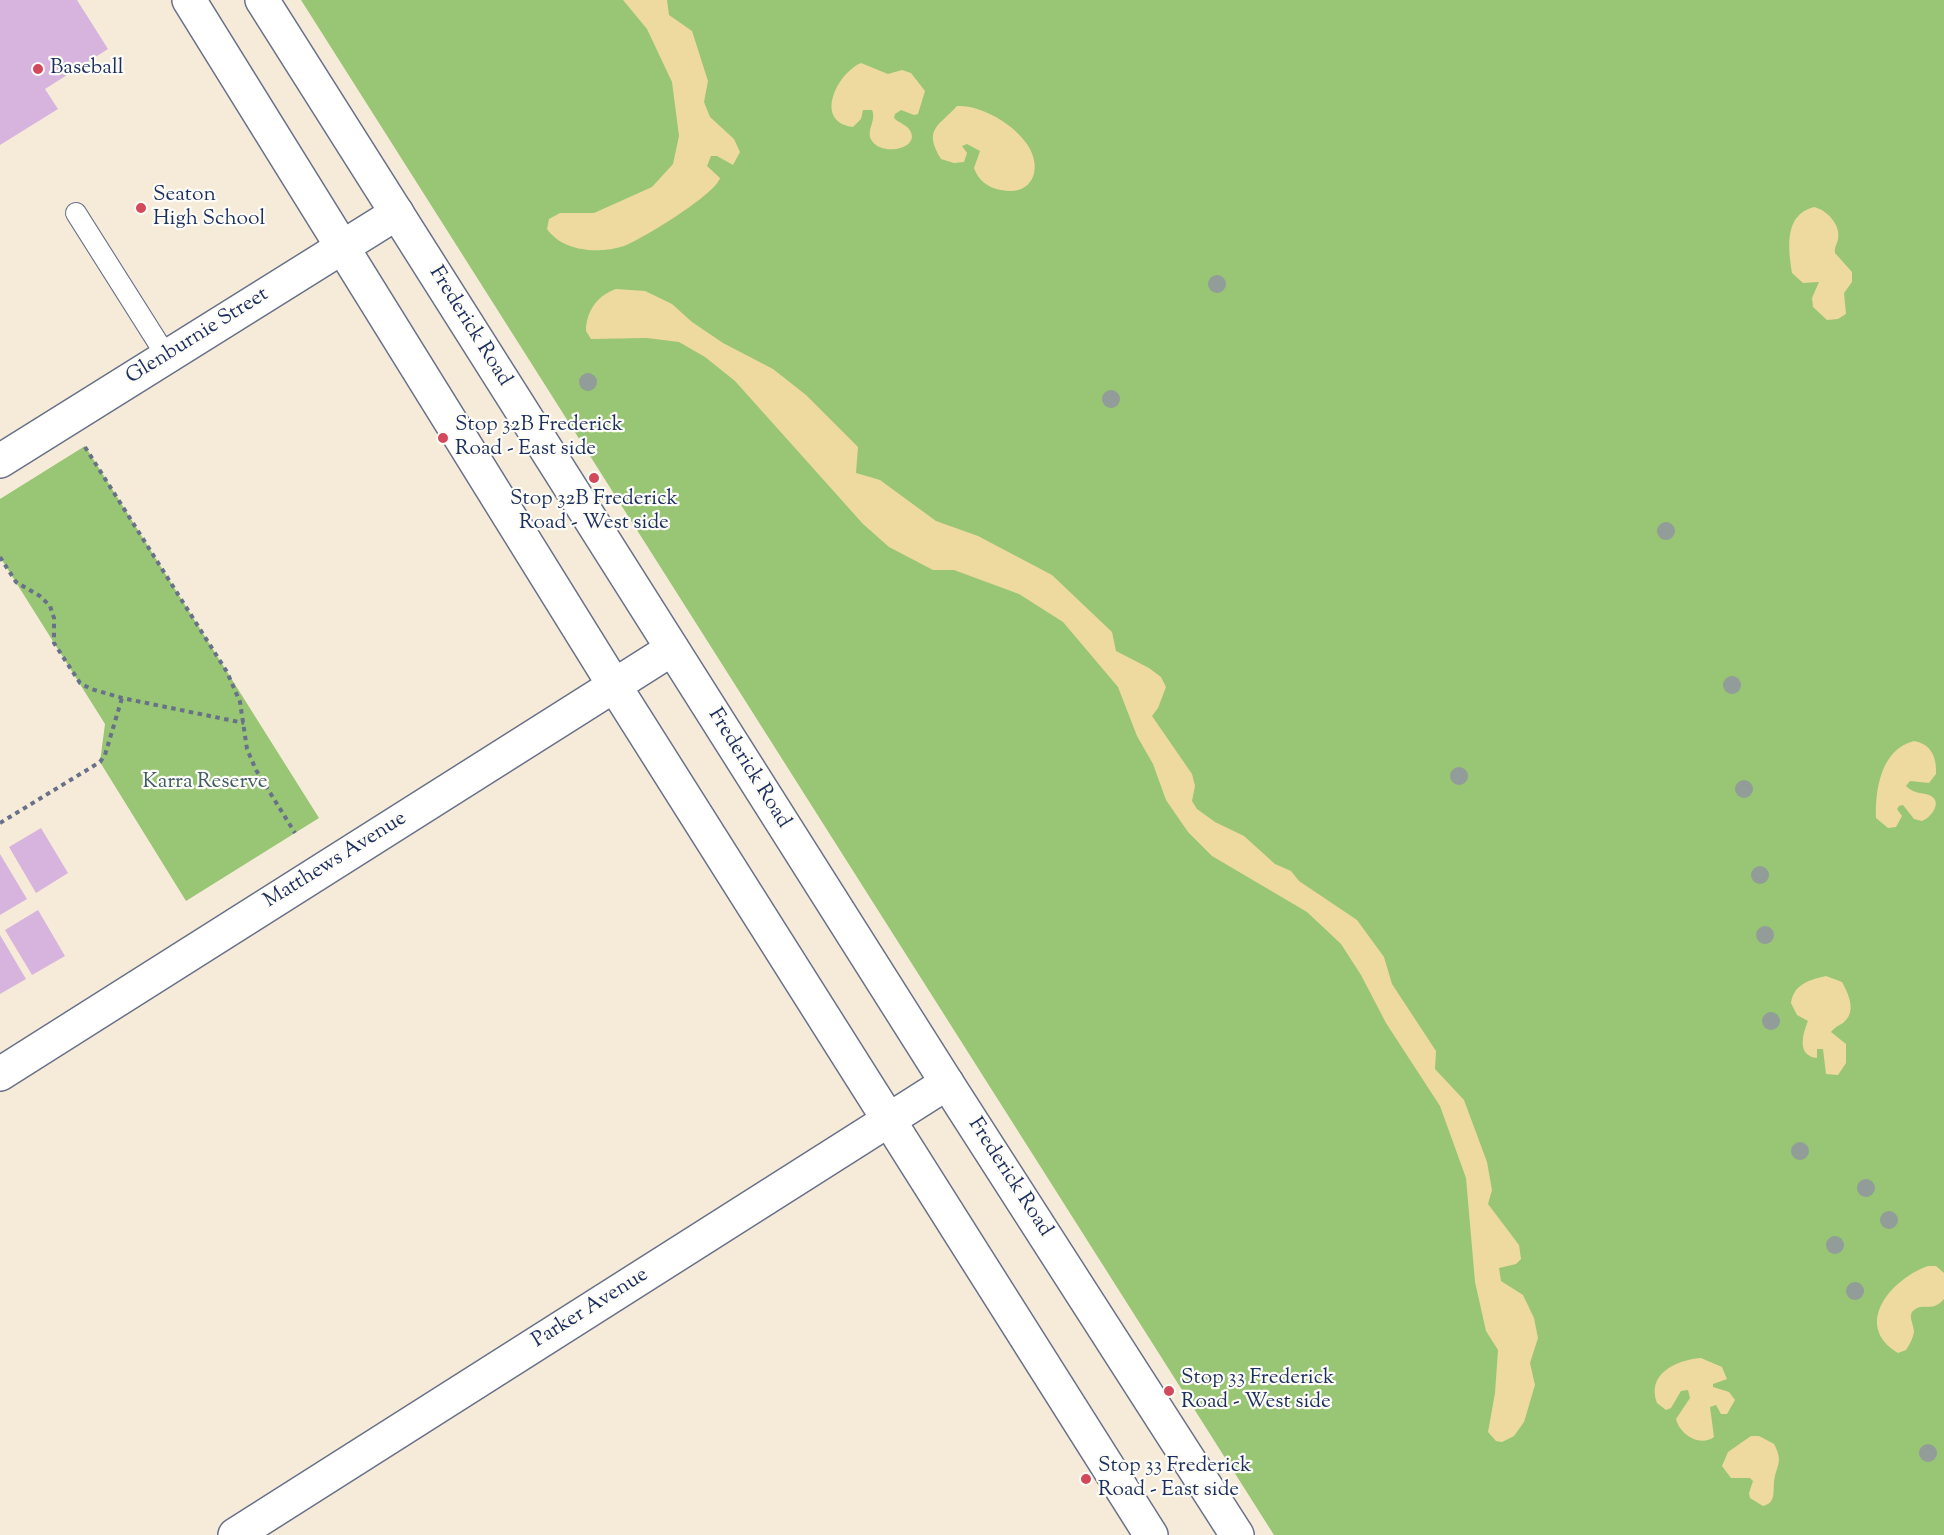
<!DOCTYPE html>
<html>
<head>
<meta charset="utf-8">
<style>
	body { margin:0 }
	canvas { display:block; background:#f6ebd8 }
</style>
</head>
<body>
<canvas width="1944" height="1535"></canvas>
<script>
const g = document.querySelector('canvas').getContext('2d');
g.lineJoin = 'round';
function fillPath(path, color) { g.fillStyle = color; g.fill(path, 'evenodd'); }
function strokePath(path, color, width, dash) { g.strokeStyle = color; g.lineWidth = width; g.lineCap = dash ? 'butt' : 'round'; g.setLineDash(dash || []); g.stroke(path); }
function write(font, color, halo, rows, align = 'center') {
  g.font = font + ' "Sorts Mill Goudy",serif'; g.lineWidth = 4.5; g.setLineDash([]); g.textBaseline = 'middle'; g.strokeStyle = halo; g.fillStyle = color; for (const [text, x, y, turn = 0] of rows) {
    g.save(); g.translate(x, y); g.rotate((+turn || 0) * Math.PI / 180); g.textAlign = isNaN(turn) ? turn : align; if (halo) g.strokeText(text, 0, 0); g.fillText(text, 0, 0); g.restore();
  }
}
fillPath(new Path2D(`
	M 301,0 L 1944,0 L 1944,1535 L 1274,1535 Z
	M 85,446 L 319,818 L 186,901 L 100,762 L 105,724 L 0,557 L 0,499 Z`), '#98c674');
fillPath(new Path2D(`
	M 623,0 L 667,0 L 669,15 L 692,31 L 708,81 L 704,102 L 710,117 L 734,139 L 740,152 L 733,165 L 717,156 L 711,156 L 707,166 L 720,178 C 716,194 641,240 624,246 C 599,254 563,252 547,229 L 549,219 L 560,213 L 594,213 L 652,187 L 673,164 L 679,136 L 672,82 L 647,29 Z
	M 861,63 L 888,74 L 902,70 L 911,73 L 925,91 L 918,114 L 914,115 L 901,110 L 895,114 L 894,118 C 899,123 905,124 909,129 C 923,148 883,157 872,141 C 865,131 877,121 872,110 L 863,110 L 861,119 L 853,127 C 813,122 837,73 861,63 Z
	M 957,106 C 982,105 1013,124 1027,144 C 1044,169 1032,197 1001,190 C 988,188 978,180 974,168 L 980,151 L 967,144 L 962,146 L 967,153 L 964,162 L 954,163 L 941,159 C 923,129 938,127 957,106 Z
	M 1814,207 C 1827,210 1841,225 1838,239 C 1837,245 1834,247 1835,253 L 1852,272 L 1852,282 L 1844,293 L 1846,314 L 1838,319 L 1827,320 L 1813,307 L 1812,298 L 1819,282 L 1803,283 L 1792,273 C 1788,247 1784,215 1814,207 Z
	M 616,289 L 645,291 L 672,304 L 692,322 L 723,343 L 773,369 L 806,395 L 858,447 L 856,473 L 880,480 L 936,521 L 978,536 L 1052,575 L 1112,632 L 1116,651 L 1149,668 L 1161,677 L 1166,687 L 1158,708 L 1152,716 L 1192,774 L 1195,786 L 1192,801 L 1197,809 L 1215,822 L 1244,836 L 1275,864 L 1291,871 L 1299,881 L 1357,920 L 1384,957 L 1392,984 L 1436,1051 L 1435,1069 L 1464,1100 L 1487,1162 L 1492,1190 L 1488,1204 L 1519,1245 L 1521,1259 L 1516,1264 L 1499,1268 L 1501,1281 L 1523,1295 L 1534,1318 L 1538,1338 L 1530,1363 L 1535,1385 L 1524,1422 L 1514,1436 L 1502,1442 L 1496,1441 L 1488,1432 L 1495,1393 L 1498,1350 L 1486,1331 L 1475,1282 L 1466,1178 L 1440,1106 L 1386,1023 L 1361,975 L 1341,944 L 1307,912 L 1212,856 L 1188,832 L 1166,800 L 1153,764 L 1137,736 L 1118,687 L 1063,622 L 1019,594 L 954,570 L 933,570 L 889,547 L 863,524 L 735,381 L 705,357 L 679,342 L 647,338 L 591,339 L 586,331 C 586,311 598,295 616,289 Z
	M 1914,741 C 1931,744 1937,757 1936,774 L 1929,783 L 1910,781 L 1906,786 C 1914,794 1920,792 1929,795 C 1944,801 1931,818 1922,821 L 1914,819 L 1903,805 L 1899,806 L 1897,809 L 1902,816 L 1896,827 L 1888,828 L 1876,818 C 1875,790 1881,749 1914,741 Z
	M 1826,976 L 1842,982 C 1849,995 1857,1012 1843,1023 C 1838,1026 1835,1027 1831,1032 L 1846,1044 L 1846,1063 L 1838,1075 L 1826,1074 L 1823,1049 L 1817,1049 L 1817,1058 C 1796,1056 1803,1033 1808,1021 L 1797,1015 L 1791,1003 C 1794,984 1809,980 1826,976 Z
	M 1928,1266 L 1936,1266 L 1944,1273 L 1944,1299 C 1932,1313 1924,1302 1914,1310 C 1907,1315 1914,1324 1914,1332 C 1913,1338 1910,1344 1906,1350 L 1898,1353 C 1852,1325 1891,1279 1928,1266 Z
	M 1701,1358 L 1722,1367 L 1727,1379 L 1713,1384 L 1713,1387 L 1729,1392 L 1735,1400 L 1727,1414 L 1721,1414 L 1716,1405 L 1710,1407 L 1714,1437 C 1700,1447 1680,1435 1676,1419 L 1690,1398 L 1688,1390 L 1681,1391 L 1671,1408 L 1666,1410 L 1657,1403 C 1646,1374 1676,1360 1701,1358 Z
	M 1751,1436 L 1759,1436 L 1774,1444 C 1784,1463 1776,1465 1774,1482 C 1773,1492 1776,1503 1763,1506 L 1750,1498 L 1749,1493 L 1753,1481 L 1750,1478 L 1731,1478 L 1722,1466 L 1728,1452 Z`), '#eeda9e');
fillPath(new Path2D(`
	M 0,0 L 77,0 L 108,49 L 45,89 L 58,109 L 0,145 Z
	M 41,828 L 68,873 L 36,893 L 9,847 Z
	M 0,854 L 27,899 L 0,915 Z
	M 38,910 L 65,956 L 32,975 L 5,930 Z
	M 0,935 L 26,979 L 0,994 Z`), '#d7b4de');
const lane = new Path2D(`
	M 76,213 L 167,357`);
const street = new Path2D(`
	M 0,461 L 397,213
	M 0,1074 L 672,649
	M 235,1535 L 947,1083`);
const secondary = new Path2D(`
	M 189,0 L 614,685 L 1151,1535
	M 262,0 L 947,1083 L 1237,1535`);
strokePath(lane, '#687189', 22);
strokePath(street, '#687189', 36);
strokePath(secondary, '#687189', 36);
strokePath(new Path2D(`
	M 85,447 L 227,672 L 240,702 L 247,749 L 256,770 L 295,833
	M 0,557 L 16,582 L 40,596 L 50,606 L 54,618 L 54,643 L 80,683 L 91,689 L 122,698 L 244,723
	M 0,823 L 100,762 L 105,755 L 122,698`), '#687189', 4, [4.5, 4.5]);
strokePath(lane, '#fff', 20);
strokePath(street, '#fff', 33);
strokePath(secondary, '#fff', 33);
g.fillStyle = '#929c99';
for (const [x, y] of [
	[1217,284],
	[588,382],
	[1111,399],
	[1666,531],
	[1732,685],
	[1459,776],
	[1744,789],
	[1760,875],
	[1765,935],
	[1771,1021],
	[1800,1151],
	[1866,1188],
	[1889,1220],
	[1835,1245],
	[1855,1291],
	[1928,1453]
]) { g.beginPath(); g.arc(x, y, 9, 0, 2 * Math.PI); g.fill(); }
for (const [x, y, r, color] of [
	[38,69,6,"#d1495b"],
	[141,208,6,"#d1495b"],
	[443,438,6,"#d1495b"],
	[594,478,6,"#d1495b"],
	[1169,1391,6,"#d1495b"],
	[1086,1479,6,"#d1495b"]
]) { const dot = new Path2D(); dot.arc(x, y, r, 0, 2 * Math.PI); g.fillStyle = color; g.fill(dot); strokePath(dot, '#fdfcf7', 2); }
write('21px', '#1b2f5e', '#fdfcf7', [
	["Baseball",50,69],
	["Seaton",153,196],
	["High School",153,220],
	["Stop 32B Frederick",455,426],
	["Road - East side",455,450],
	["Stop 32B Frederick",594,500,"center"],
	["Road - West side",594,524,"center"],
	["Stop 33 Frederick",1181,1379],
	["Road - West side",1181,1403],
	["Stop 33 Frederick",1098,1467],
	["Road - East side",1098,1491]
], 'left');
write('21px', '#1b2f5e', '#fdfcf7', [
	["Frederick Road",469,327,58],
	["Glenburnie Street",198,337,-32],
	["Frederick Road",748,769,58],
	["Matthews Avenue",336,861,-32],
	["Frederick Road",1009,1178,57],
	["Parker Avenue",591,1309,-32]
]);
write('21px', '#405c65', '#fdfcf7', [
	["Karra Reserve",205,783]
]);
</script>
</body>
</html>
